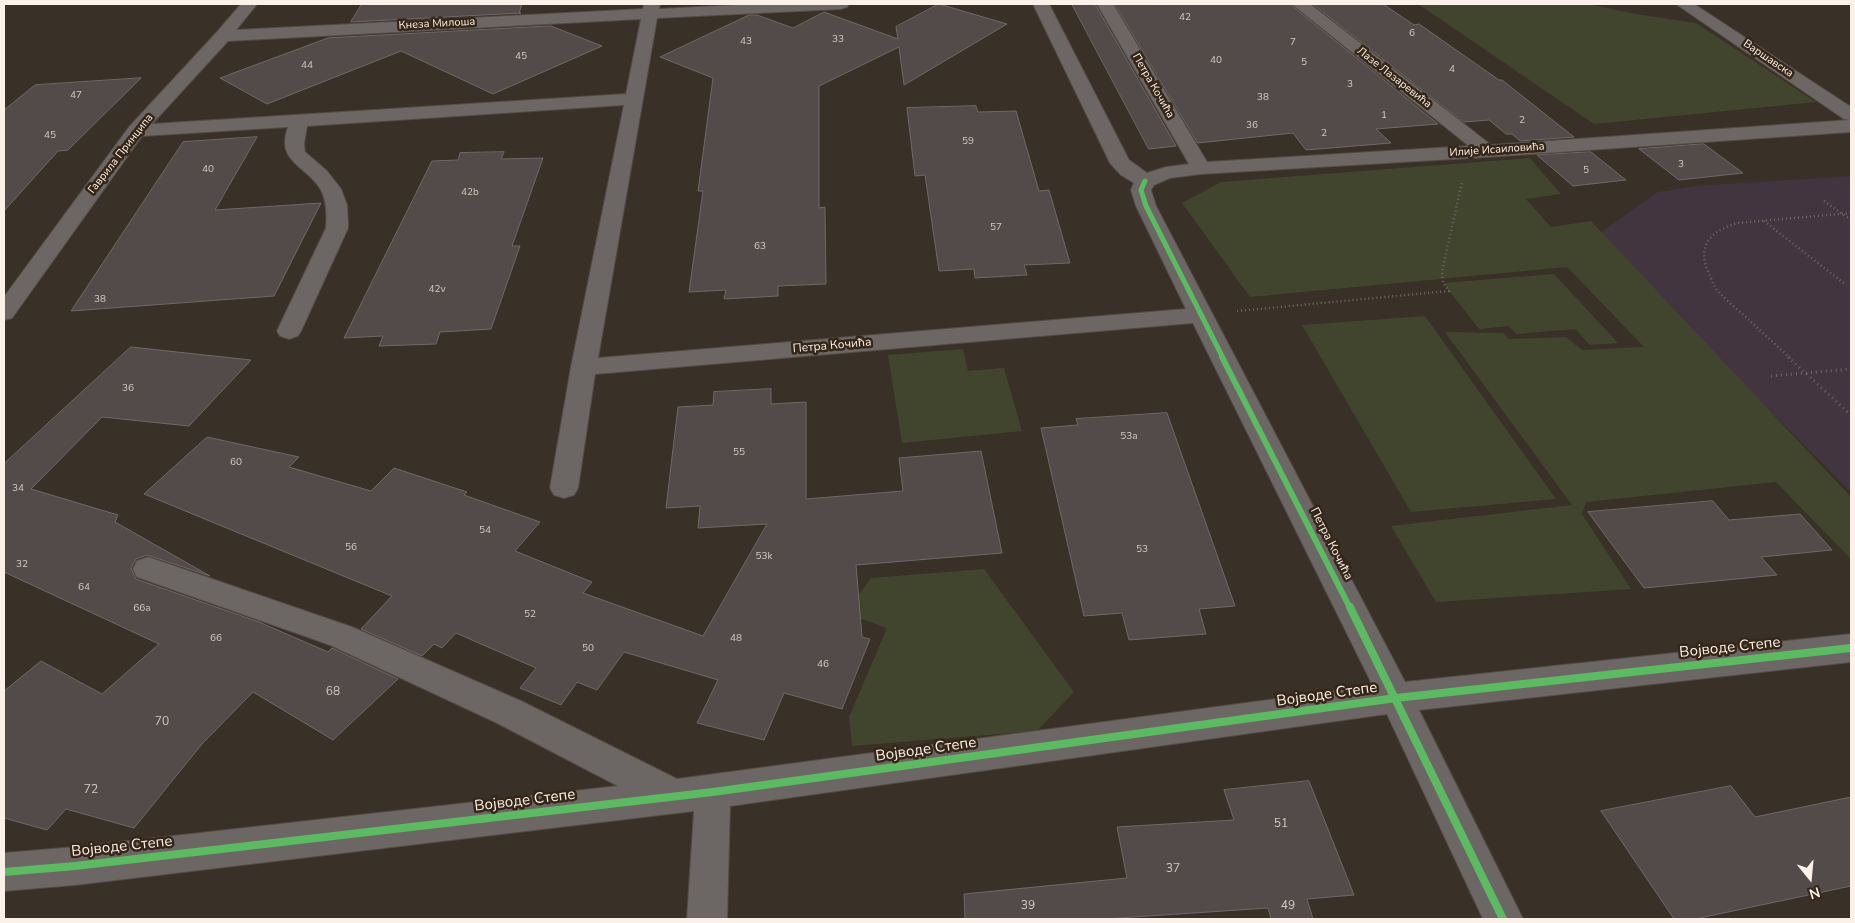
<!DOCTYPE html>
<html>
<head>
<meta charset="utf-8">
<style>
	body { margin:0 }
	#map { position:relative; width:1855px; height:923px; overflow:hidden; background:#393028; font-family:"Nunito Sans",sans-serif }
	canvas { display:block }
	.frame { position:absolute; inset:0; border:5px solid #fcf1e8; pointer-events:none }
	.north { position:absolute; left:1785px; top:853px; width:50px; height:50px; -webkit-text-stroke:4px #352618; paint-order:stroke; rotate:163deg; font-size:14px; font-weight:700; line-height:20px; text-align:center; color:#fcf1e8 }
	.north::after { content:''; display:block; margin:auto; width:18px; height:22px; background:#fcf1e8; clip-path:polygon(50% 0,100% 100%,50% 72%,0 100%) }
</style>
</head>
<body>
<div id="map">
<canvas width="1855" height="923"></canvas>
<div class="frame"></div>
<div class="north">N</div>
</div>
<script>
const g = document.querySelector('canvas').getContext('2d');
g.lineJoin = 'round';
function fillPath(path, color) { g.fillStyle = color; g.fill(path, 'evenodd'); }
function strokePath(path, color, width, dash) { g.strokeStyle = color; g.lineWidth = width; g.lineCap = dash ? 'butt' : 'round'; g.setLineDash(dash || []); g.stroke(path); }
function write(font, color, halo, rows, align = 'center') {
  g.font = font + ' "Nunito Sans",sans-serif'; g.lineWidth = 5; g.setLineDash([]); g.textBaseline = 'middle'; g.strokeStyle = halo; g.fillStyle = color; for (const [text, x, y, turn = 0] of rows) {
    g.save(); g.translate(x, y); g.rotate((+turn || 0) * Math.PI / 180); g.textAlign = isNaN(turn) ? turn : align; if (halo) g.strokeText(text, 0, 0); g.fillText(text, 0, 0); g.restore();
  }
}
fillPath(new Path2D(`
	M 1851,176 L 1851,492 L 1596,236 L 1658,192 L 1695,186 Z`), '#423540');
fillPath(new Path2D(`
	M 1418,4 L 1588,4 L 1636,14 L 1696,23 L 1816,102 L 1594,124 Z
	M 1530,158 L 1561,194 L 1526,199 L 1551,227 L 1591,221 L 1851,497 L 1851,559 L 1776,482 L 1586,502 L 1582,514 L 1631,589 L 1436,602 L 1391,526 L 1572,505 L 1445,332 L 1503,333 L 1509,339 L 1566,337 L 1582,350 L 1644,347 L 1567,267 L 1250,297 L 1182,203 L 1221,182 Z
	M 1554,274 L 1618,343 L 1590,345 L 1575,329 L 1516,334 L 1509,326 L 1479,329 L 1443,283 Z
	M 1425,316 L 1556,499 L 1411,512 L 1302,325 Z
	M 963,349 L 968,371 L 1004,368 L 1022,431 L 902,443 L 888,355 Z
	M 984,569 L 1074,692 L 1037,731 L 852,746 L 849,717 L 887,628 L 845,613 L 871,578 Z`), '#41452d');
const building = new Path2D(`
	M 362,4 L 522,4 L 519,13 L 521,13 L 351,22 Z
	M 939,4 L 1007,24 L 904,85 L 899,47 L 819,86 L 819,208 L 825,207 L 826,284 L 778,286 L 778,296 L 724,299 L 726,290 L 689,292 L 703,191 L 698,191 L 713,78 L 660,57 L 749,15 L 757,15 L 793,28 L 824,12 L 898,39 L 896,27 Z
	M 1072,4 L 1095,4 L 1176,146 L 1149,149 Z
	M 1115,4 L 1290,4 L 1438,124 L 1376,129 L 1391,143 L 1306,150 L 1293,133 L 1198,143 Z
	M 1313,4 L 1383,4 L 1414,25 L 1419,24 L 1499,80 L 1502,80 L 1574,137 L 1520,141 L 1512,134 L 1506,134 L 1489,120 L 1464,122 Z
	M 551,26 L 602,46 L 493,94 L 401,51 L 267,104 L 220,78 L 328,38 Z
	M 141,78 L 68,150 L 58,151 L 4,211 L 4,110 L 35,85 Z
	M 976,106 L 978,112 L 1016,111 L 1039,191 L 1049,190 L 1070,263 L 1024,265 L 1027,275 L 975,278 L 974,269 L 939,271 L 925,175 L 915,176 L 907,108 Z
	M 257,137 L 215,210 L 321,203 L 274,296 L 71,311 L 183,142 Z
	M 1704,144 L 1743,173 L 1679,180 L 1639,149 Z
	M 504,152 L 501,159 L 543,158 L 512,246 L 520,246 L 491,329 L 440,332 L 436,344 L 379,346 L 383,336 L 344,338 L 432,161 L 458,160 L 460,153 Z
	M 1591,152 L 1626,180 L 1573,186 L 1537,155 Z
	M 131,347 L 251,360 L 189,426 L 102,417 L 31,489 L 118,515 L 115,522 L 210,576 L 147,555 L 136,559 L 131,568 L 136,579 L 259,622 L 328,652 L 332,648 L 398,679 L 333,740 L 253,692 L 202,744 L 134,828 L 66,809 L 47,830 L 4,818 L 4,691 L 41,661 L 102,694 L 159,644 L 4,572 L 4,464 Z
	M 771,389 L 771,404 L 806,402 L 806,499 L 903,491 L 899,458 L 981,451 L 1002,553 L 856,565 L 862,637 L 870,639 L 842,709 L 784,693 L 764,740 L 697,723 L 718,680 L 624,652 L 597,690 L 577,682 L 561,705 L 520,688 L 536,668 L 456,633 L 442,648 L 434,644 L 422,656 L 361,629 L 392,596 L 144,494 L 207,437 L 299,457 L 289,467 L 371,491 L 394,468 L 467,492 L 464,495 L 540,522 L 515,551 L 592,582 L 583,593 L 703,636 L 767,524 L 698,528 L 700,506 L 666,508 L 678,407 L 713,405 L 714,392 Z
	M 1167,413 L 1235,606 L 1199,609 L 1206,634 L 1129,640 L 1122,613 L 1084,616 L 1041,428 L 1078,425 L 1076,419 Z
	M 1713,501 L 1729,520 L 1800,514 L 1832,550 L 1761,557 L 1777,575 L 1644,588 L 1588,512 Z
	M 1309,781 L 1354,895 L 1307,899 L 1313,919 L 1271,919 L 1268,908 L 1104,919 L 965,919 L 964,894 L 1127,878 L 1117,827 L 1234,820 L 1224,790 Z
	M 1731,786 L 1755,817 L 1851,797 L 1851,886 L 1695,919 L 1674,919 L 1601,811 Z`);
fillPath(building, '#534b49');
strokePath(building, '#6f6868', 1);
const minor = new Path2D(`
	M 241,4 L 257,4 L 236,30 L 643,9 L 644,4 L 660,4 L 659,9 L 754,4 L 849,4 L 847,7 L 841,9 L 657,18 L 598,358 L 1186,309 L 1136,206 L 1131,190 L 1134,183 L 1121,175 L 1110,163 L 1033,4 L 1049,4 L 1129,160 L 1147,173 L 1166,167 L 1189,164 L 1097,4 L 1113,4 L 1207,162 L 1469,146 L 1292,4 L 1310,4 L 1491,145 L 1850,120 L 1844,119 L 1676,4 L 1694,4 L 1851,107 L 1851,132 L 1487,157 L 1201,174 L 1170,178 L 1154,185 L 1151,190 L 1156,206 L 1405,682 L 1851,634 L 1851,662 L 1419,710 L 1523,919 L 1483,919 L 1387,714 L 730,806 L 727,919 L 687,919 L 694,811 L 75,885 L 4,891 L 4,853 L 75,847 L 618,786 L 497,723 L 330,645 L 137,577 L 133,569 L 137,561 L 148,557 L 352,627 L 521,701 L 677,779 L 1373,686 L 1193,323 L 595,374 L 578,488 L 574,495 L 564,498 L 554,495 L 550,488 L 571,367 L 624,105 L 307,126 L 304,144 L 305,152 L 327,171 L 341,189 L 347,205 L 348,222 L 348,228 L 301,331 L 298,336 L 289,339 L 280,336 L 277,331 L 326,228 C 327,215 327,202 321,190 C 307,165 275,163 288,127 L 142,136 L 12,318 L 4,320 L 4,297 L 129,127 L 217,32 ZM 641,19 L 626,94 L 152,124 L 228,41 Z`);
strokePath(minor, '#534b45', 2);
strokePath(new Path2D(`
	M 1824,201 L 1851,220
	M 1764,221 L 1846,285
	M 1237,311 L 1449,291 L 1443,283 L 1442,271 L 1462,182
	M 1790,358 C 1776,345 1763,333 1750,321 C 1740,311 1727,302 1718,291 C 1714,287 1712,280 1709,274 C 1696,245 1710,232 1737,223 L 1851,213`), '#6f6864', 2.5, [1, 3]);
strokePath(new Path2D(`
	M 1788,357 L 1851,415
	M 1771,376 L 1851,369`), '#6f6864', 3, [1, 4]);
fillPath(minor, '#6c6664');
strokePath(new Path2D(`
	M 1145,181 L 1141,190 L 1146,206 L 1223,358`), '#5cba63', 5);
strokePath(new Path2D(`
	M 1222,357 L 1350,608`), '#5cba63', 6);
strokePath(new Path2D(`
	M 1350,607 L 1503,919
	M 4,872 L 75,866 L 713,792 L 1396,698 L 1851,648`), '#5cba63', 8);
write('10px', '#d2c8c0', null, [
	["42",1185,18],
	["6",1412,34],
	["33",838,40],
	["43",746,42],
	["7",1293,43],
	["45",521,57],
	["40",1216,61],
	["5",1304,63],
	["44",307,66],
	["4",1452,70],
	["3",1350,85],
	["47",76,96],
	["38",1263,98],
	["1",1384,116],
	["2",1522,121],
	["36",1252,126],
	["2",1324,134],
	["45",50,136],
	["59",968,142],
	["3",1681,165],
	["40",208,170],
	["5",1586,171],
	["42b",470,193],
	["57",996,228],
	["63",760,247],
	["42v",437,290],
	["38",100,300],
	["36",128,389],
	["53a",1129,437],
	["55",739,453],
	["60",236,463],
	["34",18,489],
	["54",485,531],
	["56",351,548],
	["53",1142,550],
	["53k",764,557],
	["32",22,565],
	["64",84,588],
	["66a",142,609],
	["52",530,615],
	["66",216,639],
	["48",736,639],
	["50",588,649],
	["46",823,665]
]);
write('11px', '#fcf1e8', '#352618', [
	["Кнеза Милоша",437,24,-3],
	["Варшавска",1768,59,34],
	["Лазе Лазаревића",1394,78,38],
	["Петра Кочића",1153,86,60],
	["Илије Исаиловића",1497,150,-4],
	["Гаврила Принципа",121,154,-52]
]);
write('12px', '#fcf1e8', '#352618', [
	["Петра Кочића",832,346,-5],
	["Петра Кочића",1331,544,63]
]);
write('12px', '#d2c8c0', null, [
	["68",333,692],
	["70",162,722],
	["72",91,790],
	["51",1281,824],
	["37",1173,869],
	["39",1028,906],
	["49",1288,906]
]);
write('15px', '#fcf1e8', '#352618', [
	["Војводе Степе",1730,648,-6],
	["Војводе Степе",1327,695,-8],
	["Војводе Степе",926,750,-8],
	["Војводе Степе",525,801,-7],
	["Војводе Степе",122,847,-6]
]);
</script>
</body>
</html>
